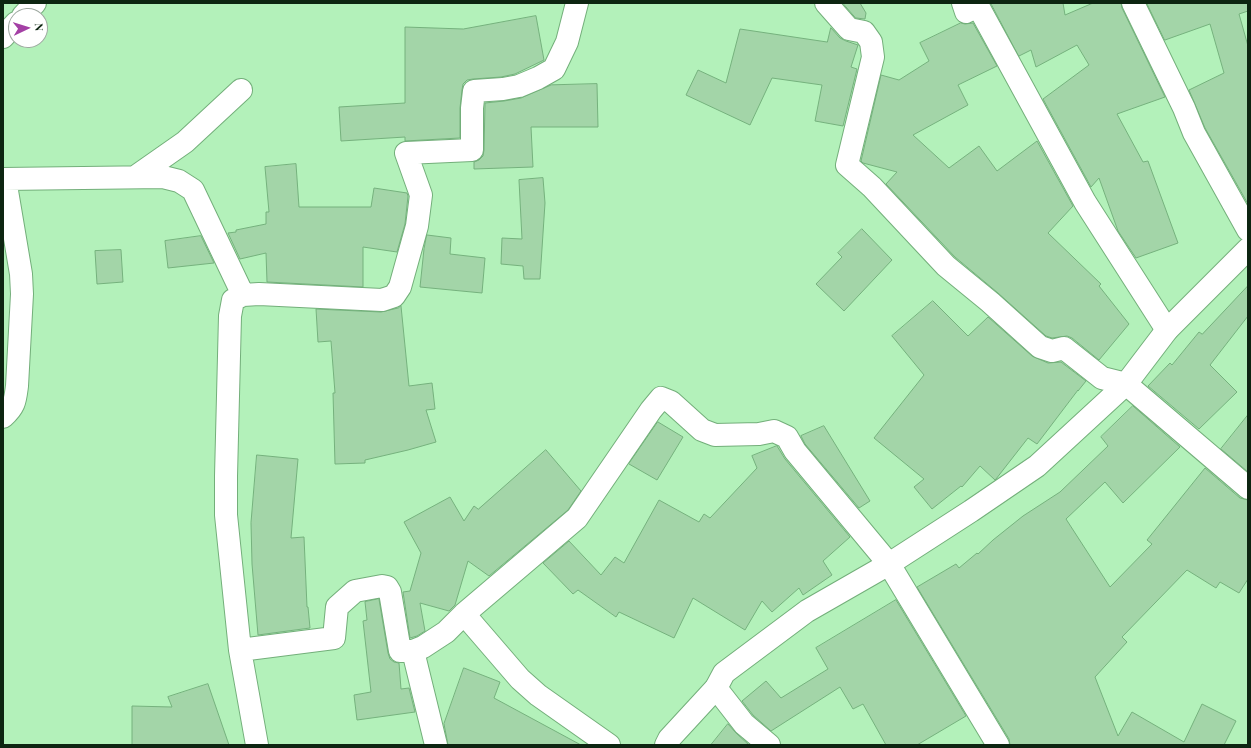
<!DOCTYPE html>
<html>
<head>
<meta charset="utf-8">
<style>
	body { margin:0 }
	#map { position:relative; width:1251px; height:748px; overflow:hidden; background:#b3f1ba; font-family:"Playfair Display",serif }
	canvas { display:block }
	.frame { position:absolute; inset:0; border:4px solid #0d2511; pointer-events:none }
	.north { position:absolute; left:8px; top:8px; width:40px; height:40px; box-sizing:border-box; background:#fff; border:1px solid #9ea8a0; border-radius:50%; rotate:86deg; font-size:11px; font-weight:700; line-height:16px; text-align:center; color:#0d2511 }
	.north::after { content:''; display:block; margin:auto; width:14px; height:18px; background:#a440a5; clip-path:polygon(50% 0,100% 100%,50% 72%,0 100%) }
</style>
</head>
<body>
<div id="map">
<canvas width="1251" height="748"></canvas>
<div class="frame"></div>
<div class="north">N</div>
</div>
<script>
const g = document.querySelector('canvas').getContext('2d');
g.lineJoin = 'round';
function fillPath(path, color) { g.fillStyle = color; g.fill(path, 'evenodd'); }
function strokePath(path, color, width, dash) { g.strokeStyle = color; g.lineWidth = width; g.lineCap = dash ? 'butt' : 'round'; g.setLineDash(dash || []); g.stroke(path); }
const building = new Path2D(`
	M 843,3 L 860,3 L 866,13 L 865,19 L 856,18 Z
	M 991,3 L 1063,3 L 1065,15 L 1093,3 L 1121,3 L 1122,8 L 1165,97 L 1117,114 L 1143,162 L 1148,161 L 1178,243 L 1136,258 L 1118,231 L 1099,178 L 1091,187 L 1043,99 L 1089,65 L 1077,45 L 1036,67 L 1031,50 L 1019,56 Z
	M 1147,3 L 1248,3 L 1248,11 L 1239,14 L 1248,46 L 1248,204 L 1205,128 L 1189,90 L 1224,73 L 1210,24 L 1165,40 Z
	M 536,16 L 544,60 L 515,74 L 501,77 L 473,79 L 467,80 L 463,84 L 462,90 L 460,108 L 460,138 L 405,141 L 405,137 L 341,141 L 339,107 L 405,103 L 405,27 L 463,29 Z
	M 961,23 L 965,24 L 973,23 L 997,66 L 958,85 L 968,105 L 913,135 L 949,168 L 979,146 L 997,171 L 1037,141 L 1073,206 L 1048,233 L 1101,284 L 1099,286 L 1129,324 L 1099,360 L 1072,338 L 1067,336 L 1052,338 L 1046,336 L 998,293 L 955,257 L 886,184 L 897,172 L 863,163 L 861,161 L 881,75 L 899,80 L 929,61 L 920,43 Z
	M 831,28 L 840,38 L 846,41 L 858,45 L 851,67 L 857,69 L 843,126 L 815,121 L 822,85 L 772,78 L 750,125 L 686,95 L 698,70 L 726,83 L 740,29 L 827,42 Z
	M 597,84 L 598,127 L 531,127 L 533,167 L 474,169 L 474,162 L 479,160 L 483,156 L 484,150 L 485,103 L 504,101 L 521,98 L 551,85 Z
	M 296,164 L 299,207 L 371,207 L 374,188 L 407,193 L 408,196 L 405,224 L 397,252 L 363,247 L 363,287 L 267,282 L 266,253 L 240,259 L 228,233 L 236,232 L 236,230 L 266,224 L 266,212 L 269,212 L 265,167 Z
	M 543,178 L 545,203 L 540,279 L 524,279 L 523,266 L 501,264 L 502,238 L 522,239 L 519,180 Z
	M 862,229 L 892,260 L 844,311 L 816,284 L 842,257 L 838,253 Z
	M 427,235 L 451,238 L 450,254 L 485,258 L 482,293 L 420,287 L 424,249 Z
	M 201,236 L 214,263 L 168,268 L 165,241 Z
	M 121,250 L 123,282 L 97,284 L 95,251 Z
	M 1248,286 L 1248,316 L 1210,365 L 1237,392 L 1199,429 L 1148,386 L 1170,363 L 1172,365 L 1199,332 L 1202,334 Z
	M 933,301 L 968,336 L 988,317 L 1032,356 L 1048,363 L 1061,362 L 1086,381 L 1078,391 L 1078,390 L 1037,444 L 1028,438 L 996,479 L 995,480 L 980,466 L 962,487 L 961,486 L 932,509 L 914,487 L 924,479 L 874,438 L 924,375 L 892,336 Z
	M 401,306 L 409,386 L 432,383 L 435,409 L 426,410 L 436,442 L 408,450 L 365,460 L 365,463 L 335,464 L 333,393 L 335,393 L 331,341 L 318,342 L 316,309 L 381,312 L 398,308 Z
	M 1133,406 L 1180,447 L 1123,503 L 1105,482 L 1066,519 L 1110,587 L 1152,544 L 1147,540 L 1205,468 L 1240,498 L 1248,500 L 1248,579 L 1239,593 L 1220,582 L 1216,588 L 1187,570 L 1122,637 L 1127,642 L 1095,677 L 1118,736 L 1132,712 L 1184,742 L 1202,704 L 1236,721 L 1224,745 L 1010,745 L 1009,739 L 917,587 L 956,564 L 959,568 L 977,553 L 978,554 L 993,540 L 1023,516 L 1060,492 L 1108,446 L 1101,437 Z
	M 1248,415 L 1248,472 L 1221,449 Z
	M 658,422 L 683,437 L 657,480 L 629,464 Z
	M 824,426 L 870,501 L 859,508 L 805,444 L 801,436 Z
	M 777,446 L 785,459 L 850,537 L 823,561 L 832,575 L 803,595 L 799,588 L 772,612 L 762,601 L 745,630 L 693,598 L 674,638 L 619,612 L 616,617 L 578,590 L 573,594 L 543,563 L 569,541 L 601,575 L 615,557 L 624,563 L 659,500 L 699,522 L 704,514 L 710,518 L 757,468 L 752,456 Z
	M 546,450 L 581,491 L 568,510 L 489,576 L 468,561 L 455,605 L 449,611 L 420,603 L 425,631 L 417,636 L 410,638 L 403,592 L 410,591 L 421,553 L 404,522 L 450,497 L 464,521 L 474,506 L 478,509 Z
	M 257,455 L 298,459 L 291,538 L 304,537 L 307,607 L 308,607 L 310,628 L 258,635 L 252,564 L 251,523 Z
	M 379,599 L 388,653 L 390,659 L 394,662 L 399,663 L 401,689 L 409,688 L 415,712 L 357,720 L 354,695 L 371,692 L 363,621 L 367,620 L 365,602 Z
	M 896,600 L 966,716 L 917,745 L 886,745 L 863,704 L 853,709 L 840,687 L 771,731 L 753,715 L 742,701 L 766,681 L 781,698 L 828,669 L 816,648 Z
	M 464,668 L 500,682 L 494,698 L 581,745 L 448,745 L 444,724 Z
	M 208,684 L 229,745 L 132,745 L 132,706 L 172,707 L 168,697 Z
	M 728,724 L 736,733 L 749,745 L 711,745 Z`);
fillPath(building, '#a3d5a8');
strokePath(building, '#75b17d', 1);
const street = new Path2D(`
	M 826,3 L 849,29 L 864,32 L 871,42 L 873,57 L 847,165 L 872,187 L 946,266 L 990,302 L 1040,347 L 1052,351 L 1064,348 L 1102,378 L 1126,384 L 1248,488
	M 963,3 L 966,12 L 978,6 L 1085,202 L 1167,330
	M 1133,3 L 1184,108 L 1194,133 L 1248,230
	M 23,16 L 35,3
	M 3,37 L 16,23
	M 135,177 L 185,142 L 241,90
	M 3,179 L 163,177 L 179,181 L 193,190 L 243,295
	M 3,417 C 15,406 15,401 17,386 L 22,294 L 21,274 L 5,179
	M 464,614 L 520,679 L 538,695 L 609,745
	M 240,650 L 334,638 L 337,607 L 355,591 L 382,586 L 387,587 L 390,592 L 400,651 L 413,651 L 423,647 L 446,632 L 464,614 L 577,518 L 651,410 L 661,398 L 671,402 L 702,430 L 715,435 L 759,434 L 774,431 L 787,437 L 795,451 L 889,564 L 998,745
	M 413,651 L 436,745
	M 716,688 L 744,724 L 769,745
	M 257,745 L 240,650 L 226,515 L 226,476 L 230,316 L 233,300 L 243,295 L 259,294 L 382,300 L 394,296 L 400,287 L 417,226 L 421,195 L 406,153 L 472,150 L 472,108 L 474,91 L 503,89 L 519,86 L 538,78 L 554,69 L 567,42 L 577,3`);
const secondary = new Path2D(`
	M 666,745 L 669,739 L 716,688 L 724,673 L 807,611 L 889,564 L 971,511 L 1037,466 L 1126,384 L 1167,330 L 1248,249`);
strokePath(street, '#73af7a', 24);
strokePath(secondary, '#73af7a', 24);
strokePath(street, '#fff', 22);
strokePath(secondary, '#fff', 22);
</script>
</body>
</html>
